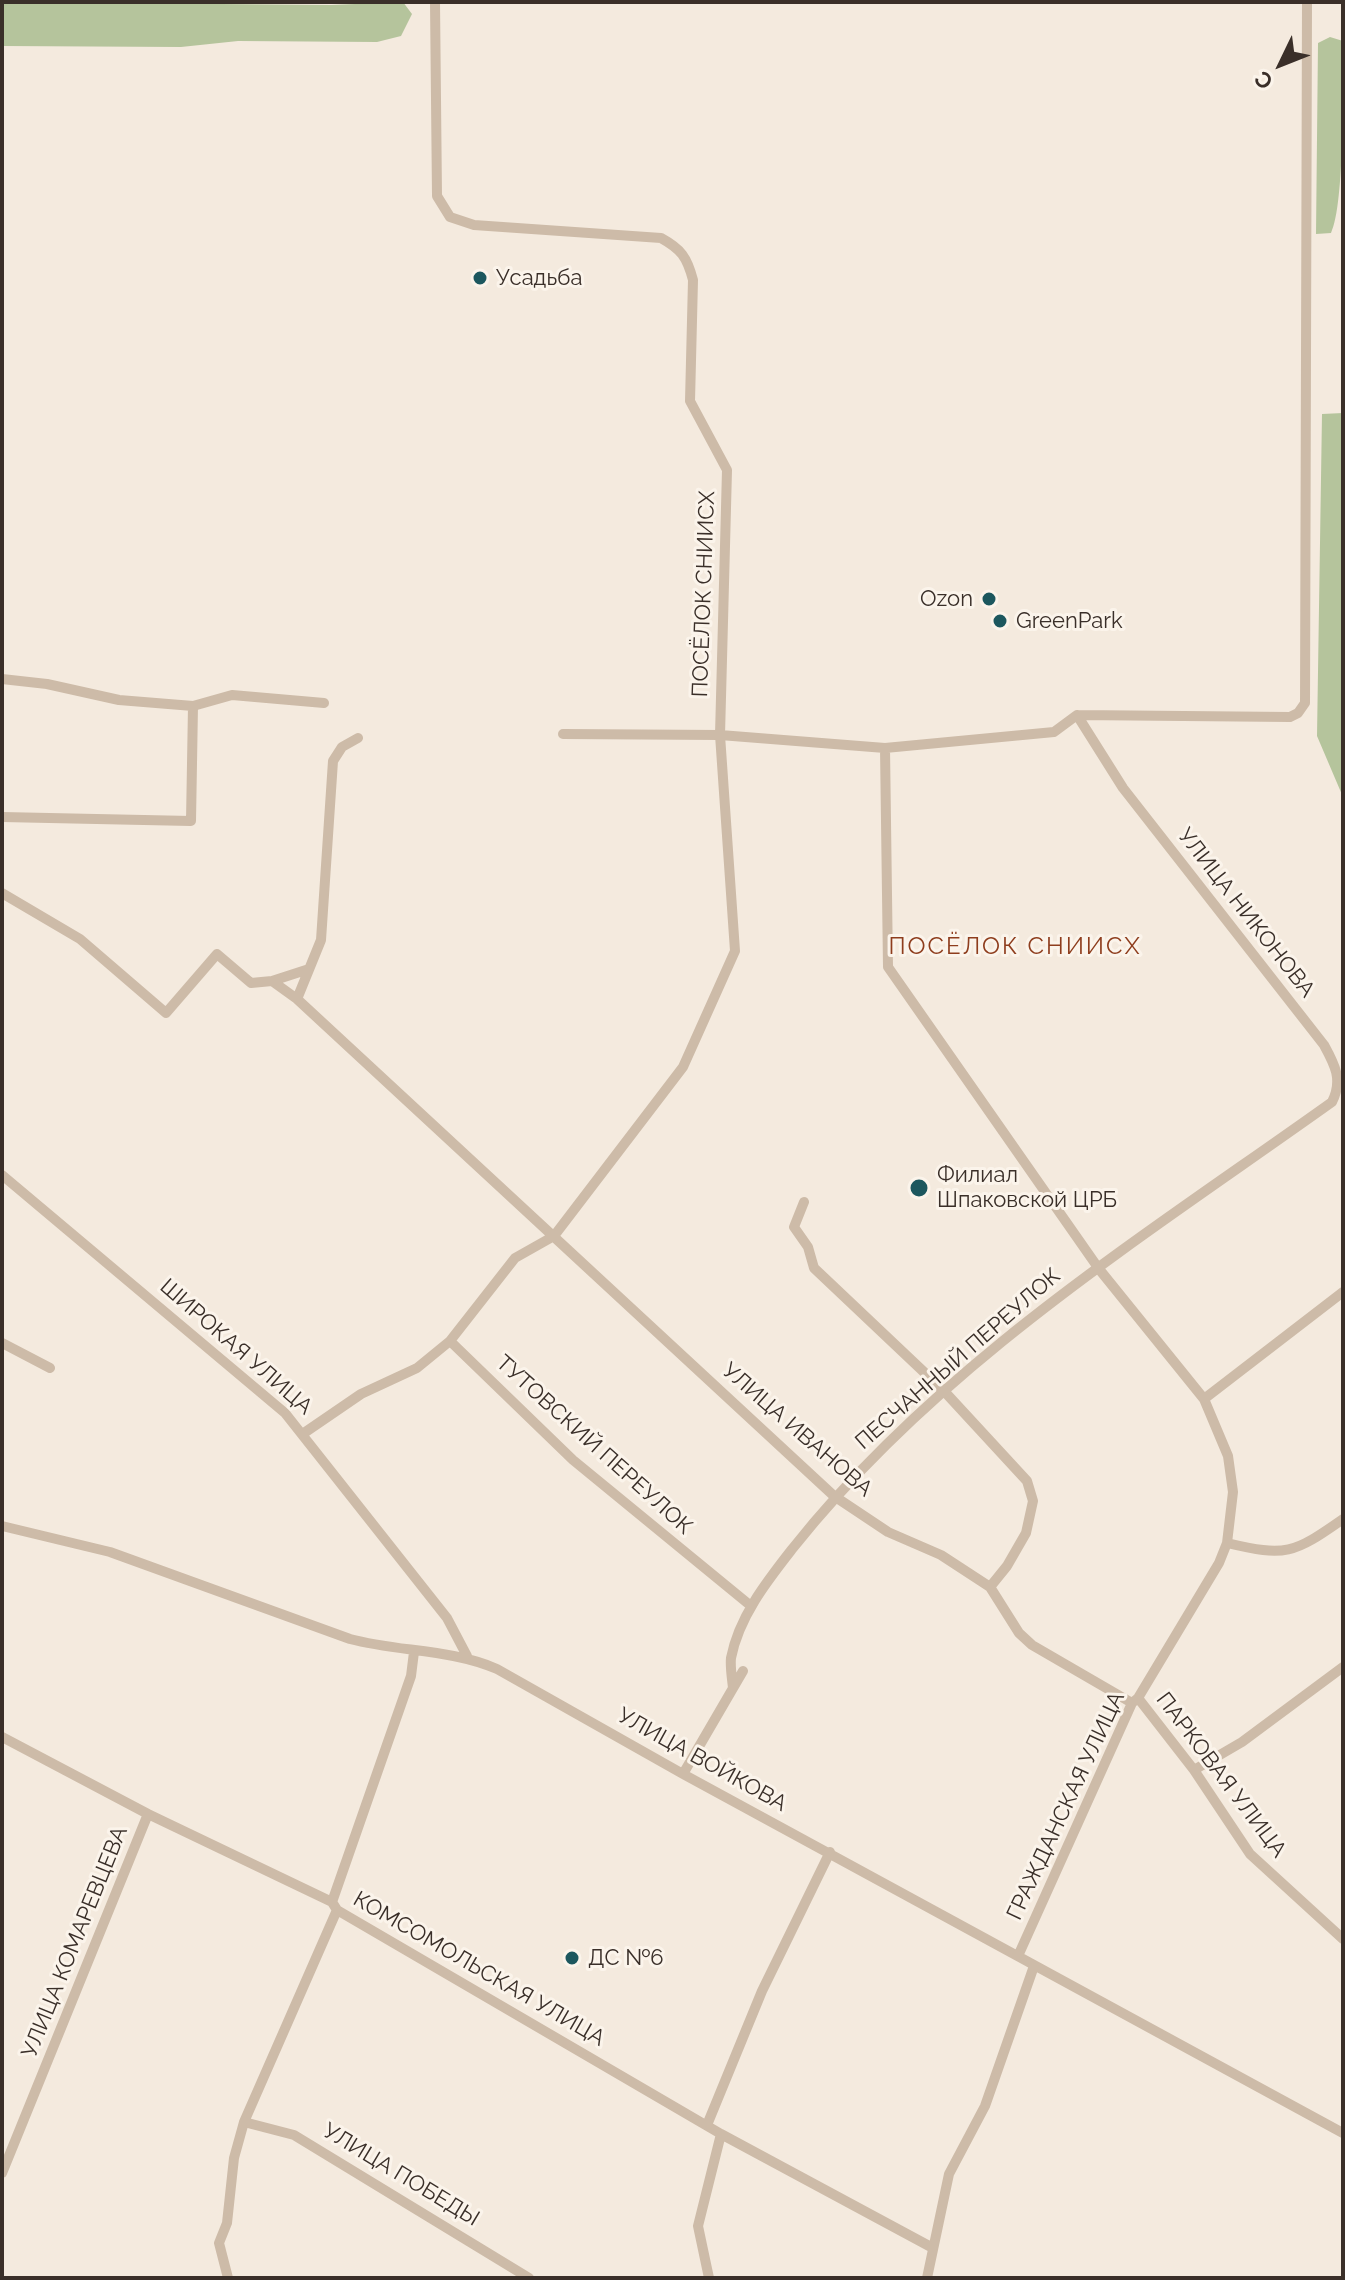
<!DOCTYPE html>
<html>
<head>
<meta charset="utf-8">
<style>
	body { margin:0 }
	#map { position:relative; width:1345px; height:2280px; overflow:hidden; background:#f4eade; font-family:Raleway,sans-serif }
	canvas { display:block }
	.frame { position:absolute; inset:0; border:4px solid #3a2f29; pointer-events:none }
	.north { position:absolute; left:1241px; top:24px; width:80px; height:80px; -webkit-text-stroke:6px #fbf4eb; paint-order:stroke; rotate:227deg; font-size:22px; font-weight:700; line-height:32px; text-align:center; color:#3a2f29 }
	.north::after { content:''; display:block; margin:auto; width:28px; height:36px; background:#3a2f29; clip-path:polygon(50% 0,100% 100%,50% 72%,0 100%) }
</style>
</head>
<body>
<div id="map">
<canvas width="1345" height="2280"></canvas>
<div class="frame"></div>
<div class="north">С</div>
</div>
<script>
const g = document.querySelector('canvas').getContext('2d');
g.lineJoin = 'round';
function fillPath(path, color) { g.fillStyle = color; g.fill(path, 'evenodd'); }
function strokePath(path, color, width, dash) { g.strokeStyle = color; g.lineWidth = width; g.lineCap = dash ? 'butt' : 'round'; g.setLineDash(dash || []); g.stroke(path); }
function write(font, color, halo, rows, align = 'center') {
  g.font = font + ' Raleway,sans-serif'; g.lineWidth = 6; g.setLineDash([]); g.textBaseline = 'middle'; g.strokeStyle = halo; g.fillStyle = color; for (const [text, x, y, turn = 0] of rows) {
    g.save(); g.translate(x, y); g.rotate((+turn || 0) * Math.PI / 180); g.textAlign = isNaN(turn) ? turn : align; if (halo) g.strokeText(text, 0, 0); g.fillText(text, 0, 0); g.restore();
  }
}
fillPath(new Path2D(`
	M 2,2 L 331,5 L 403,2 L 412,14 L 401,36 L 377,42 L 238,41 L 181,47 L 2,46 Z
	M 1330,37 L 1343,41 C 1343,79 1345,205 1331,233 L 1316,234 L 1318,43 Z
	M 1343,413 L 1343,797 L 1317,736 L 1322,414 Z`), '#b5c49c');
strokePath(new Path2D(`
	M 2,679 L 47,684 L 119,700 L 193,706 L 232,695 L 324,703
	M 563,734 L 720,735 L 885,748 L 1054,732 L 1077,715 L 1290,717 L 1298,713 L 1305,703 L 1307,2
	M 358,738 L 342,747 L 333,761 L 321,940 L 297,999 L 834,1496 L 888,1532 L 941,1555 L 990,1587 L 1019,1633 L 1032,1645 L 1132,1703
	M 885,748 L 888,967 L 1099,1269 L 1204,1399 L 1228,1456 L 1233,1492 L 1227,1543 L 1219,1563 L 1138,1698 L 1132,1703 L 1018,1956
	M 2,817 L 191,821 L 193,706
	M 2,893 L 80,939 L 166,1013 L 217,954 L 251,983 L 272,981 L 309,969
	M 272,981 L 297,999
	M 2,1175 L 285,1413 L 447,1618 L 467,1656
	M 804,1202 L 794,1227 L 808,1247 L 814,1268 L 944,1391 L 1027,1481 L 1033,1501 L 1026,1533 L 1007,1566 L 990,1587
	M 450,1341 L 573,1460 L 751,1606
	M 2,1343 L 50,1368
	M 1204,1399 L 1343,1292
	M 304,1433 L 361,1394 L 417,1368 L 450,1341 L 515,1258 L 554,1236 L 683,1067 L 735,951 L 720,735 L 727,470 L 690,401 L 693,280 C 687,257 681,249 661,238 L 474,225 L 450,217 L 437,196 L 435,2
	M 2,1526 L 110,1552 L 350,1639 C 399,1652 451,1649 497,1669 L 683,1774 L 1343,2133
	M 1227,1543 C 1286,1557 1293,1554 1343,1519
	M 733,1688 C 732,1678 730,1667 731,1658 C 739,1616 768,1580 793,1548 C 939,1364 1143,1237 1332,1102 C 1343,1080 1335,1065 1324,1045 L 1123,788 L 1077,715
	M 1138,1698 L 1194,1770 L 1250,1854 L 1343,1939
	M 2,1737 L 148,1814 L 332,1902 L 337,1910 L 721,2134 L 931,2247
	M 1194,1770 L 1242,1742 L 1343,1667
	M 683,1774 L 743,1671
	M 332,1902 L 411,1676 L 414,1652
	M 244,2122 L 294,2135 L 529,2278
	M 707,2125 L 762,1991 L 830,1852
	M 2,2173 L 148,1814
	M 228,2278 L 219,2243 L 227,2223 L 234,2158 L 244,2122 L 337,1910
	M 709,2278 L 698,2226 L 721,2134
	M 927,2278 L 949,2174 L 985,2106 L 1034,1966`), '#cdbba8', 10);
for (const [x, y, r, color] of [
	[480,278,8,"#1c575e"],
	[989,599,8,"#1c575e"],
	[1000,621,8,"#1c575e"],
	[919,1188,10,"#1c575e"],
	[572,1958,8,"#1c575e"]
]) { const dot = new Path2D(); dot.arc(x, y, r, 0, 2 * Math.PI); g.fillStyle = color; g.fill(dot); strokePath(dot, '#fbf4eb', 3); }
write('22px', '#3a2f29', '#fbf4eb', [
	["Усадьба",496,278],
	["Ozon",973,599,"right"],
	["GreenPark",1016,621],
	["Филиал",937,1175],
	["Шпаковской ЦРБ",937,1200],
	["ДС №6",588,1958]
], 'left');
write('22px', '#3a2f29', '#fbf4eb', [
	["ПОСЁЛОК СНИИСХ",704,594,-88],
	["УЛИЦА НИКОНОВА",1246,913,52],
	["ШИРОКАЯ УЛИЦА",236,1347,41],
	["ПЕСЧАННЫЙ ПЕРЕУЛОК",958,1359,-41],
	["УЛИЦА ИВАНОВА",797,1430,41],
	["ТУТОВСКИЙ ПЕРЕУЛОК",594,1445,42],
	["УЛИЦА ВОЙКОВА",702,1760,29],
	["ПАРКОВАЯ УЛИЦА",1221,1775,53],
	["ГРАЖДАНСКАЯ УЛИЦА",1066,1806,-65],
	["УЛИЦА КОМАРЕВЦЕВА",75,1942,-68],
	["КОМСОМОЛЬСКАЯ УЛИЦА",479,1969,30],
	["УЛИЦА ПОБЕДЫ",401,2175,31]
]);
g.letterSpacing = '2px';
write('24px', '#8e3d1d', '#fbf4eb', [
	["ПОСЁЛОК СНИИСХ",1015,947]
]);
g.letterSpacing = '0px';
</script>
</body>
</html>
